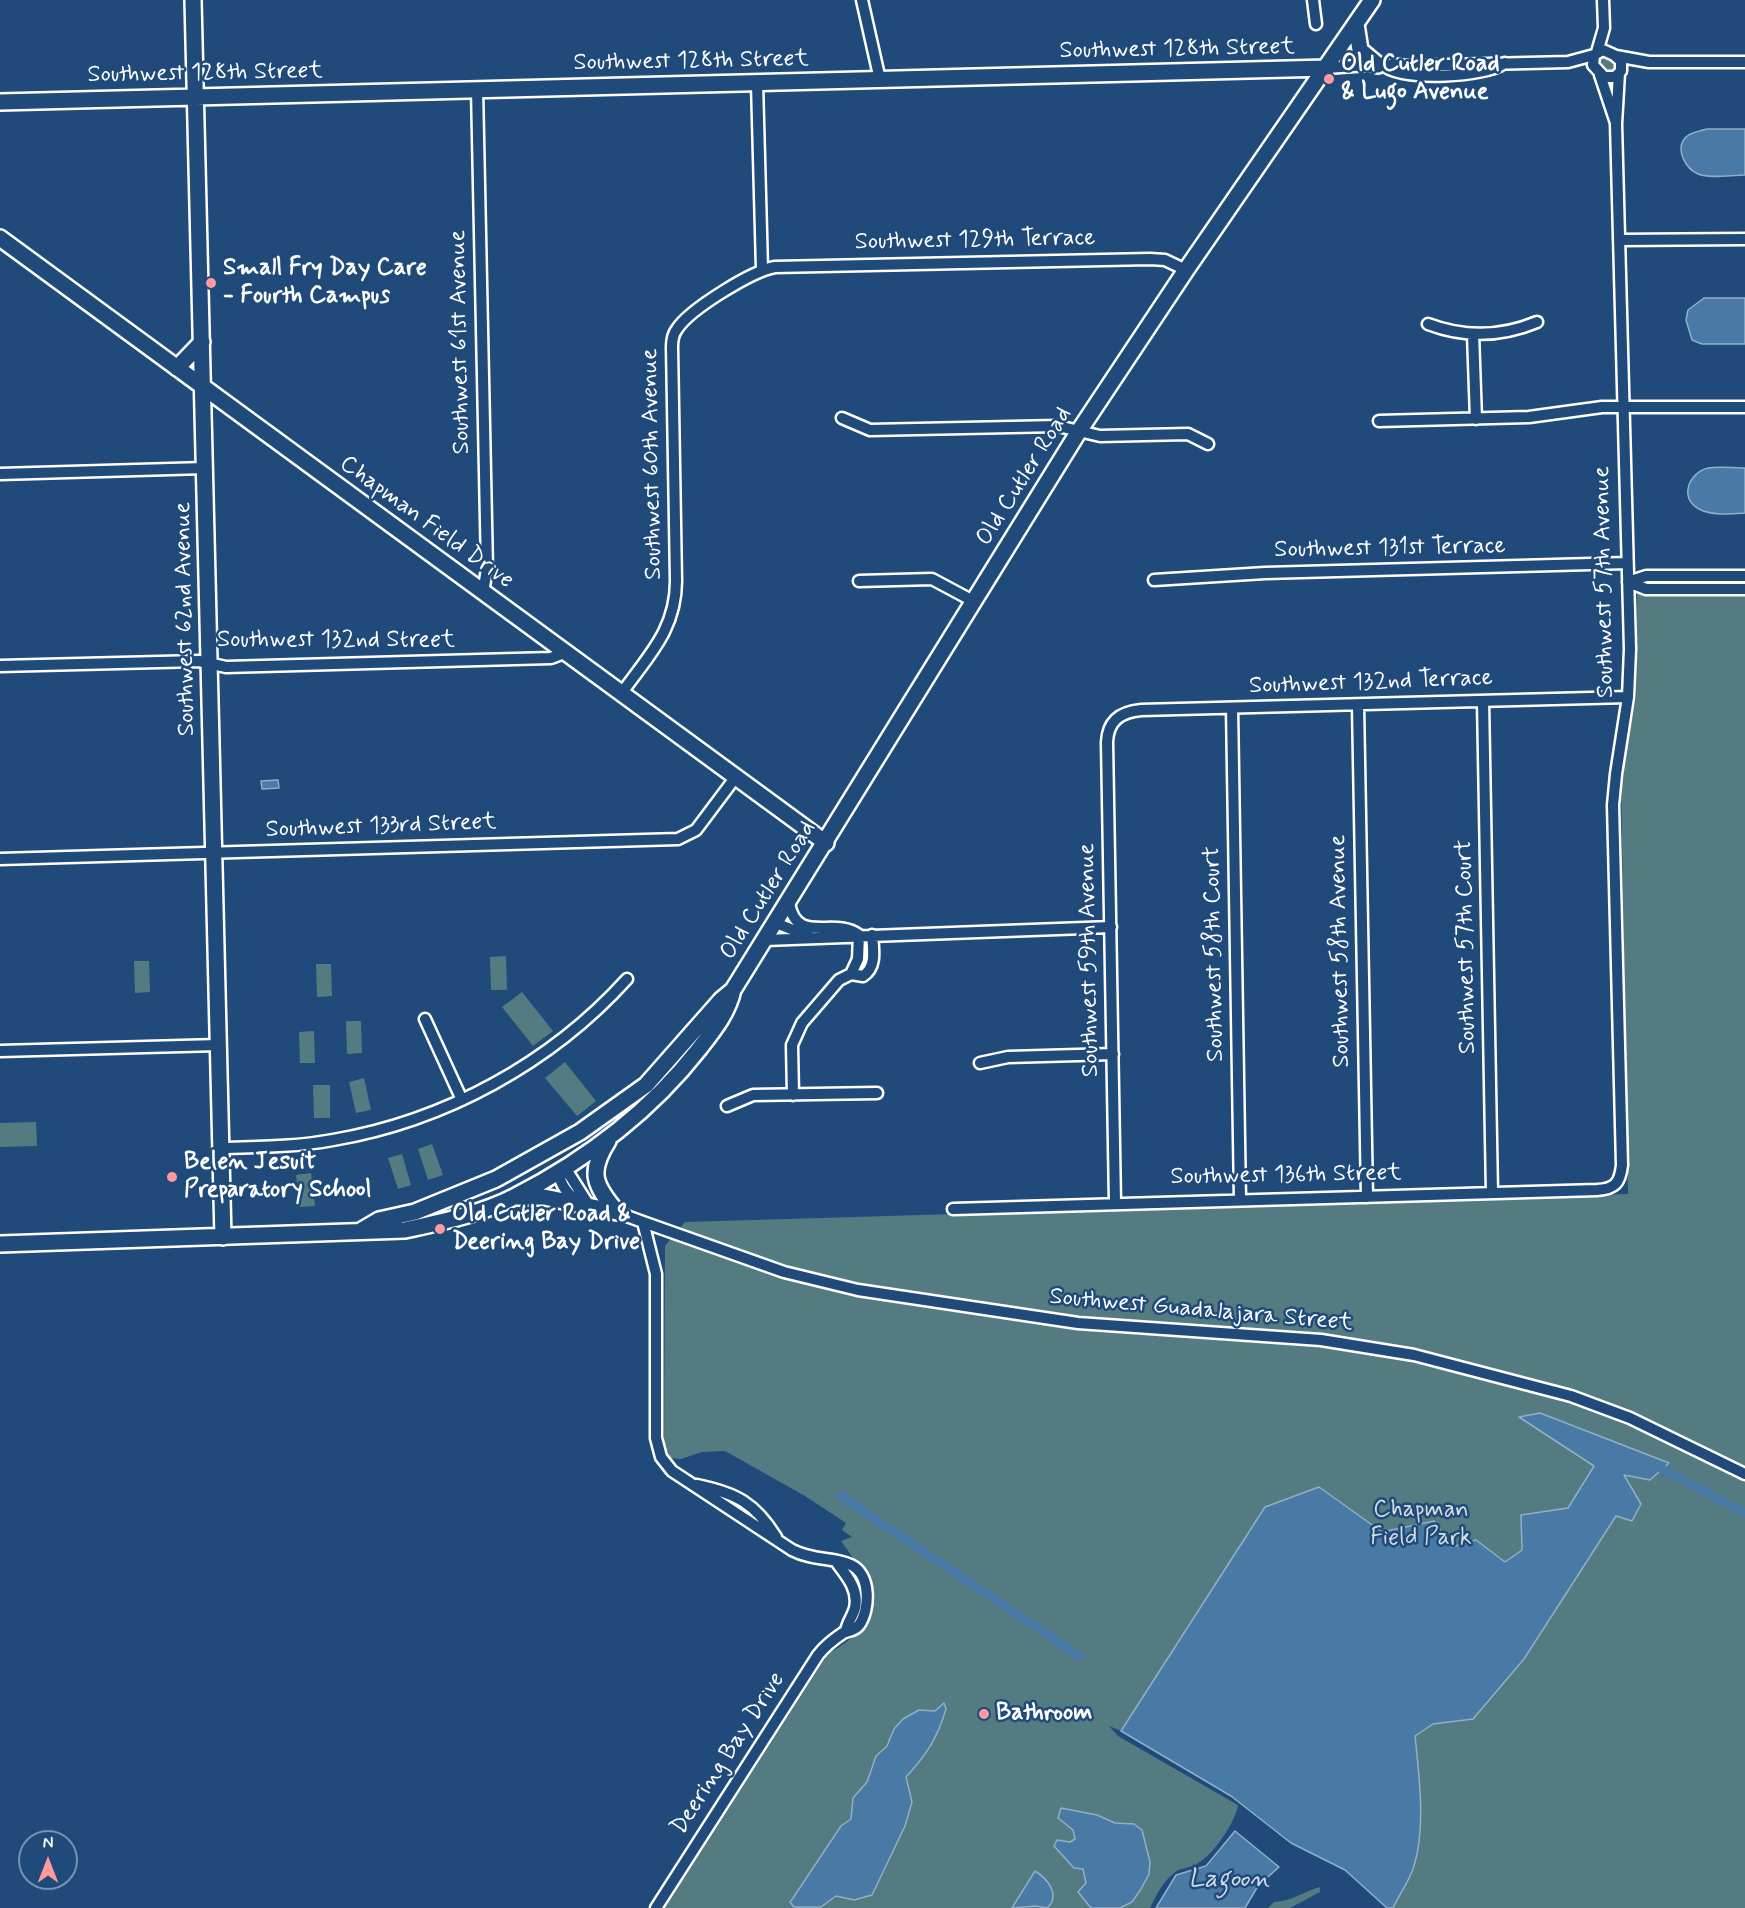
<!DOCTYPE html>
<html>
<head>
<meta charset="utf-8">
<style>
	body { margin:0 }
	#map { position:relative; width:1745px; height:1908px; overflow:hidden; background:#1f4a7a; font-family:Mynerve,sans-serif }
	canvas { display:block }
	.north { position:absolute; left:18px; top:1830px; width:60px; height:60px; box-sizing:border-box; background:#1f4a7a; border:2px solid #7992af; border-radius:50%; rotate:0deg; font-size:16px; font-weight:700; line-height:24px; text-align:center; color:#fff }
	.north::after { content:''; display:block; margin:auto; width:21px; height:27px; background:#ff9aa2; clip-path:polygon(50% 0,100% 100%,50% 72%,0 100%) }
</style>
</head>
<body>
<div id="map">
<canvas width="1745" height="1908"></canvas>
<div class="north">N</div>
</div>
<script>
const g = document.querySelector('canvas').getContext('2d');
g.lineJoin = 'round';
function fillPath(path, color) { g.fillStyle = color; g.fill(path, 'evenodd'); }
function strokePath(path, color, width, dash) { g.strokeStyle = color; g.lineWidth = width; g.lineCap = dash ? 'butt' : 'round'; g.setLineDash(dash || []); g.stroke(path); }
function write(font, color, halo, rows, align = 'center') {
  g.font = font + ' Mynerve,sans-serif'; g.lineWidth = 5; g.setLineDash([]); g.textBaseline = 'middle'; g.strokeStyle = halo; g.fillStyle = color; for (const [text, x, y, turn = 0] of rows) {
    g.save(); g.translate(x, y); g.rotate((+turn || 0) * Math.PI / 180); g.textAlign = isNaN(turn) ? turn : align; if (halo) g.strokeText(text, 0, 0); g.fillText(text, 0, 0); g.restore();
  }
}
fillPath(new Path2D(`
	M 1601,58 L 1607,59 L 1615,66 L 1613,72 L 1605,71 L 1599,64 Z
	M 1637,594 L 1745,594 L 1745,1908 L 1393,1908 L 1342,1861 L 1129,1720 L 1121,1731 L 1109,1726 L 1118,1736 L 1238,1805 C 1236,1822 1211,1858 1195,1865 C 1188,1868 1180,1868 1174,1873 C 1162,1883 1157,1894 1150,1908 L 665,1908 L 828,1654 C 890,1619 876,1589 841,1541 L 852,1537 L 842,1530 L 846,1523 L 805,1496 L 725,1451 L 702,1452 L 681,1459 L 670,1458 L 664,1447 L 665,1246 L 685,1222 L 1628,1194 L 1621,782 L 1636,698 Z
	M 506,956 L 507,990 L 491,990 L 490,957 Z
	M 134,961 L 149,961 L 150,992 L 135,993 Z
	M 316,964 L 331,964 L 332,996 L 317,997 Z
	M 522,992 L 553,1031 L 533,1046 L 502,1007 Z
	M 346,1021 L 361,1021 L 362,1053 L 347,1054 Z
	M 314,1031 L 315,1063 L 300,1063 L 299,1032 Z
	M 565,1062 L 596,1101 L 577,1116 L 545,1078 Z
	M 364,1078 L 371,1110 L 356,1113 L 349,1082 Z
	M 313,1085 L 330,1085 L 330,1118 L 314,1118 Z
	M 36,1122 L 37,1146 L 0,1147 L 0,1123 Z
	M 432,1144 L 443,1175 L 428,1180 L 418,1149 Z
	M 402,1154 L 411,1185 L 398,1189 L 388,1158 Z
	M 311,1173 L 315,1206 L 300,1207 L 296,1175 Z
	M 1320,1887 L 1320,1892 L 1290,1908 L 1268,1908 L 1274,1902 C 1292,1901 1303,1892 1320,1887 Z`), '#547b82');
const water = new Path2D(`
	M 1707,129 L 1745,129 L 1745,175 C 1731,175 1710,179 1698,174 C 1686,169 1675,150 1685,138 C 1690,132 1700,131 1707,129 Z
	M 1704,298 L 1745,298 L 1745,344 L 1702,344 L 1692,340 L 1686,320 L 1688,310 Z
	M 1745,468 L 1745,513 C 1731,514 1712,516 1699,509 C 1679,499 1688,473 1708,468 C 1719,466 1733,468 1745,468 Z
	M 278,780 L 279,788 L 262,789 L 261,781 Z
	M 1540,1413 L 1669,1463 L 1650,1480 L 1624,1475 L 1641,1504 L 1632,1521 L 1616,1516 L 1524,1659 L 1473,1719 L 1433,1724 L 1415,1736 C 1419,1775 1426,1827 1414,1866 C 1410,1880 1399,1895 1393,1908 L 1387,1908 L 1345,1870 L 1291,1843 L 1231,1796 L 1121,1731 L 1265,1507 L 1319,1487 L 1382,1532 L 1434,1521 L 1452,1547 L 1476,1540 L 1505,1562 L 1522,1550 L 1521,1515 L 1568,1508 L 1594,1466 L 1519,1417 Z
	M 944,1703 L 946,1709 C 937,1739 927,1754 906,1777 L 912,1802 L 905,1826 L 872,1895 L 854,1900 L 836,1896 L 821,1907 L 794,1907 L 790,1902 L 793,1898 L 841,1826 L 851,1819 L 853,1798 L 867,1782 L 876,1756 L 887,1746 L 894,1729 L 903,1719 L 919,1710 L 935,1711 Z
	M 1061,1808 L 1097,1815 L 1115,1823 L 1134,1824 L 1142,1830 L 1150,1862 L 1149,1874 L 1141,1889 L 1132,1902 L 1120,1908 L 1091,1908 L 1078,1892 L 1086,1883 L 1083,1869 L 1074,1868 L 1054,1846 L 1057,1840 L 1070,1842 L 1075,1839 L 1073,1830 L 1058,1818 Z
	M 1235,1831 L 1279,1867 L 1258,1886 L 1245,1908 L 1156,1908 L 1176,1875 L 1206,1866 Z
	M 1035,1871 C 1048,1879 1061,1896 1047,1908 L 1036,1906 L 1012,1908 Z`);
fillPath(water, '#487aa5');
strokePath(water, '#91afc9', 1.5);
strokePath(new Path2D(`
	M 1662,1469 L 1745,1513
	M 841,1496 L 1079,1656`), '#487aa5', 9);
const street = new Path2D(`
	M 862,0 L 880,80
	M 1313,0 L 1316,24
	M 1603,50 L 1614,55 L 1621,61 L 1621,71 L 1615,77 L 1604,77 L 1593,65 L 1594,55 Z
	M 1597,52 L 1604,28 L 1603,0
	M 1616,56 L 1649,62 L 1745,62
	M 1392,64 L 1405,66 L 1568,62 L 1594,55
	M 1386,67 C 1407,81 1484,77 1505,63
	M 1327,68 L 1381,64
	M 1600,75 L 1616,123
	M 757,83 L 762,269
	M 477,89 L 487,569 L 483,593
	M 1620,240 L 1745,239
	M 1428,324 C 1465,338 1501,337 1537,322
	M 1473,334 L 1476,419
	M 842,418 L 870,430 L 1058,426 L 1100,436 L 1188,434 L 1208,444
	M 1379,421 L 1529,417 L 1602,407 L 1745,407
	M 0,474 L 205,468
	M 1154,580 L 1265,573 L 1627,563
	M 859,581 L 932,579 L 975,602
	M 1628,582 L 1646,589 L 1745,589
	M 1628,582 L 1646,576 L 1745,576
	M 0,666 L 199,661 L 226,667 L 551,658 L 564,653
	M 621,694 C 648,656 676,630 676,581 L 672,347 C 672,340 673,334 677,329 C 690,309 752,271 775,267 L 1150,259 L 1165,260 L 1186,270
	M 1483,701 L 1492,1193
	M 1358,705 L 1367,1197
	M 1232,708 L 1240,1200
	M 0,859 L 678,839 L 696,830 L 735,778
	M 789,903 C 797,946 833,916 859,935
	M 776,923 L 793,930 L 808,931
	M 765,940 L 1111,927
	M 851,974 L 858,959 L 859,935
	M 425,1019 L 462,1100
	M 0,1051 L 218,1045
	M 980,1063 L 1008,1057 L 1113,1054
	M 793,1095 L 792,1045 L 802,1023 L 839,980 L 851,974 L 863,976 C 877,967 873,949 872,935
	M 727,1106 L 753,1095 L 877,1093
	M 220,1148 C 258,1147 296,1147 333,1140 C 445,1121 551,1063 627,979
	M 580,1202 C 569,1197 559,1184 559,1171 L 569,1174 L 588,1204
	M 1115,1203 L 1107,742 C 1108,721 1120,712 1141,710 L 1628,697
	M 953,1209 L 1597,1190 C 1615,1189 1620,1183 1622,1165 L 1613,805 L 1616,774 L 1628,697 L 1630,649 L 1616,124 L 1619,73
	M 613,1211 L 643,1222 L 656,1274 L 656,1438 L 661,1457 L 672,1471 L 792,1550 C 813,1561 833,1557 851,1565 C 871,1574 870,1610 859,1625 C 855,1631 849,1630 843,1633 C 834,1639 825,1646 818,1655 L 656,1908
	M 643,1222 L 784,1272 L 858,1290 L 1078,1323 L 1321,1340 L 1414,1355 L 1571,1396 L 1630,1418 L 1745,1474
	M 697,1485 C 736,1493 755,1503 776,1537
	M 837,1563 C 847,1576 859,1590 855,1608 C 853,1616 847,1623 846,1631`);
const secondary = new Path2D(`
	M 193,0 L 223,1237
	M 1356,24 L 1360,50 L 1378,65
	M 0,102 L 1327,68
	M 0,238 L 826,843
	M 177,368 L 202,342
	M 608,1141 C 588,1172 594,1185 617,1212
	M 514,1197 L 544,1197 L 617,1212
	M 362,1230 L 379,1220 L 415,1212 L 496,1179 L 580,1132 L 646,1085 L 721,1000 L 733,990
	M 0,1244 L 405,1230 C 441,1222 481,1214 514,1197 C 586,1160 649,1113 699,1049 C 713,1031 728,1013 733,990 L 1079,431 L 1186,270 L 1372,0`);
strokePath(street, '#fff', 15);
strokePath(secondary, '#fff', 20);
strokePath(street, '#1f4a7a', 10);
strokePath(secondary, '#1f4a7a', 15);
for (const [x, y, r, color] of [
	[1329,79,6,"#ff9aa2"],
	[211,283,6,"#ff9aa2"],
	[172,1177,6,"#ff9aa2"],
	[440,1229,6,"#ff9aa2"],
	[984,1714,6,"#ff9aa2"]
]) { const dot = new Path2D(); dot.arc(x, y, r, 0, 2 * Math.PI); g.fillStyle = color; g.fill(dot); strokePath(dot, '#1f4a7a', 2); }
write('24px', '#fff', '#1f4a7a', [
	["Southwest 128th Street",1177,50,-1],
	["Southwest 128th Street",691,62,-1],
	["Southwest 128th Street",205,74,-1],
	["Southwest 129th Terrace",975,241,-1],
	["Southwest 61st Avenue",461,342,-91],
	["Southwest 60th Avenue",653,464,-91],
	["Old Cutler Road",1025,477,-58],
	["Chapman Field Drive",426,523,36],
	["Southwest 131st Terrace",1390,549,-1],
	["Southwest 57th Avenue",1605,582,-91],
	["Southwest 62nd Avenue",186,619,-91],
	["Southwest 132nd Street",336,641],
	["Southwest 132nd Terrace",1371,683,-2],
	["Southwest 133rd Street",381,827,-2],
	["Old Cutler Road",769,891,-58],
	["Southwest 57th Court",1467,947,-91],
	["Southwest 58th Avenue",1341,951,-91],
	["Southwest 58th Court",1215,954,-91],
	["Southwest 59th Avenue",1090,960,-91],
	["Southwest 136th Street",1286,1176,-1],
	["Southwest Guadalajara Street",1201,1311,5],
	["Deering Bay Drive",729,1754,-57]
]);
write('bold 24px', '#fff', '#1f4a7a', [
	["Old Cutler Road",1341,65],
	["& Lugo Avenue",1341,93],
	["Small Fry Day Care",223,269],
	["- Fourth Campus",223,297],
	["Belen Jesuit",184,1163],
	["Preparatory School",184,1191],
	["Old Cutler Road &",452,1215],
	["Deering Bay Drive",452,1243],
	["Bathroom",996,1714]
], 'left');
write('24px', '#d4dee0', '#1f4a7a', [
	["Chapman",1421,1511],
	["Field Park",1421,1539]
]);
write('italic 26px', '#d1dee8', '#1f4a7a', [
	["Lagoon",1229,1881]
]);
</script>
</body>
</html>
